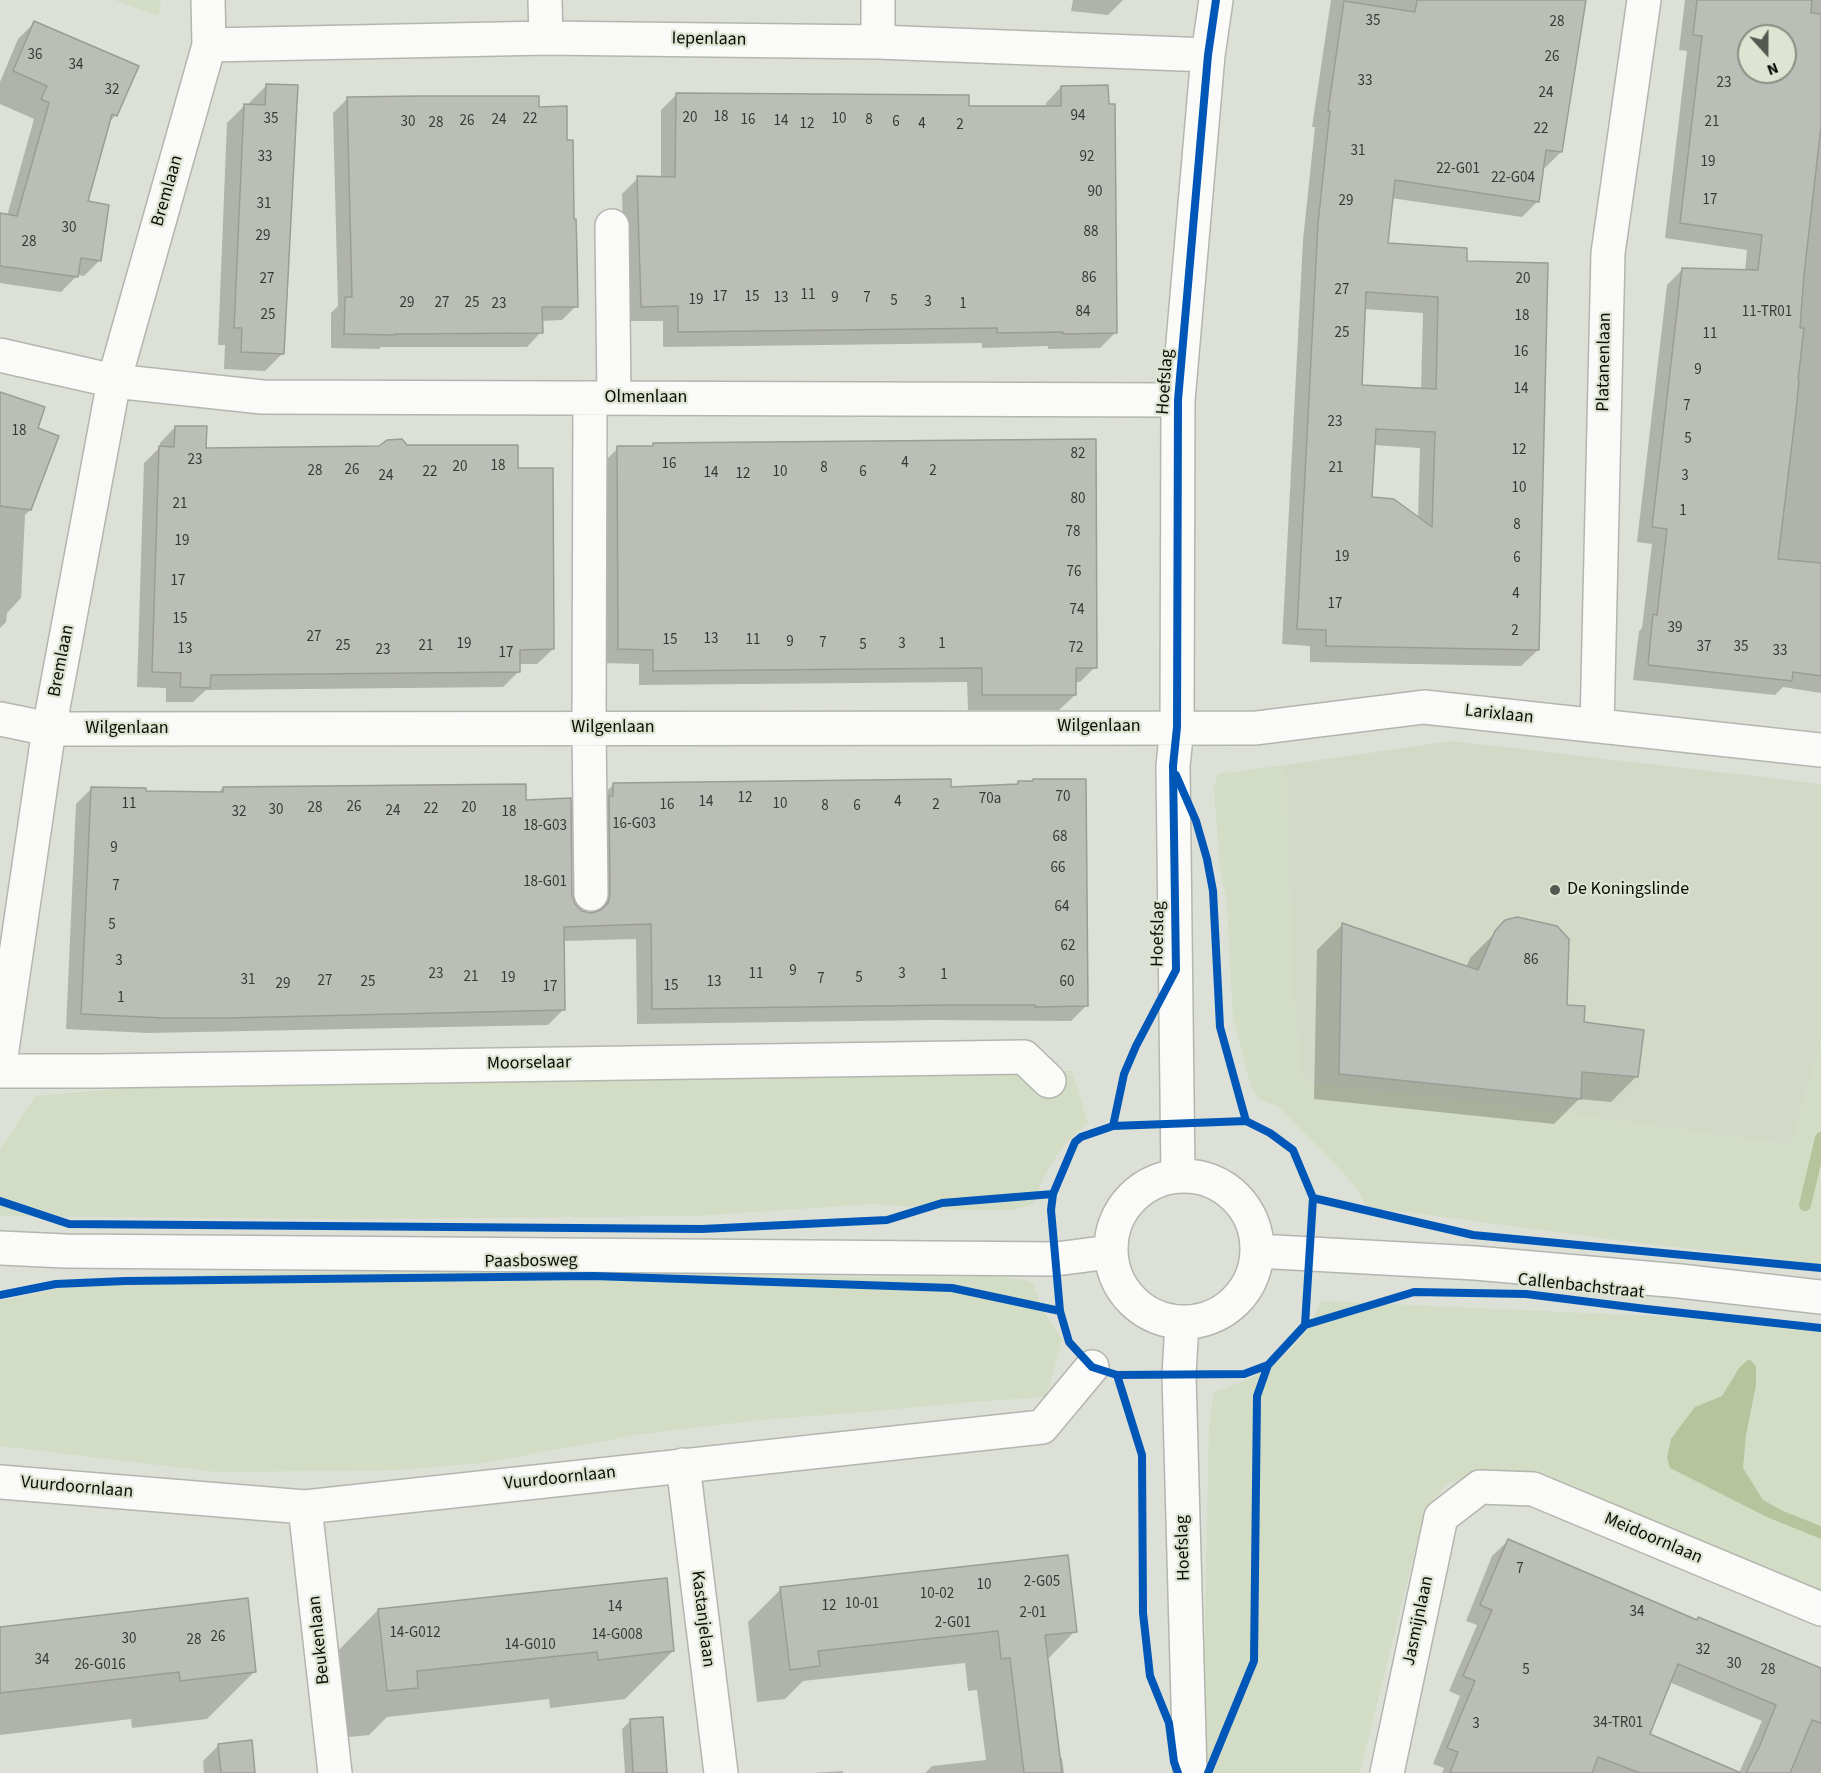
<!DOCTYPE html>
<html>
<head>
<meta charset="utf-8">
<style>
	body { margin:0 }
	#map { position:relative; width:1821px; height:1773px; overflow:hidden; background:#dce0d6; font-family:"Source Sans 3",sans-serif }
	canvas { display:block }
	.north { position:absolute; left:1737px; top:24px; width:60px; height:60px; box-sizing:border-box; background:#dde4d2; border:2px solid #898e81; border-radius:50%; rotate:159deg; font-size:16px; font-weight:700; line-height:24px; text-align:center; color:#0b0e08 }
	.north::after { content:''; display:block; margin:auto; width:21px; height:27px; background:#545850; clip-path:polygon(50% 0,100% 100%,50% 72%,0 100%) }
</style>
</head>
<body>
<div id="map">
<canvas width="1821" height="1773"></canvas>
<div class="north">N</div>
</div>
<script>
const g = document.querySelector('canvas').getContext('2d');
g.lineJoin = 'round';
function fillPath(path, color) { g.fillStyle = color; g.fill(path, 'evenodd'); }
function strokePath(path, color, width, dash) { g.strokeStyle = color; g.lineWidth = width; g.lineCap = dash ? 'butt' : 'round'; g.setLineDash(dash || []); g.stroke(path); }
function write(font, color, halo, rows, align = 'center') {
  g.font = font + ' "Source Sans 3",sans-serif'; g.lineWidth = 4.5; g.setLineDash([]); g.textBaseline = 'middle'; g.strokeStyle = halo; g.fillStyle = color; for (const [text, x, y, turn = 0] of rows) {
    g.save(); g.translate(x, y); g.rotate((+turn || 0) * Math.PI / 180); g.textAlign = isNaN(turn) ? turn : align; if (halo) g.strokeText(text, 0, 0); g.fillText(text, 0, 0); g.restore();
  }
}
fillPath(new Path2D(`
	M 1452,741 L 1821,784 L 1821,1041 L 1791,1145 L 1474,1101 L 1318,1084 L 1302,1080 L 1293,996 L 1285,765 Z`), '#d2d9c7');
fillPath(new Path2D(`
	M 115,0 L 161,0 L 159,16 Z
	M 1285,765 L 1293,996 L 1302,1080 L 1319,1084 L 1474,1101 L 1791,1145 L 1821,1041 L 1821,1265 L 1759,1256 L 1647,1244 L 1367,1207 L 1356,1188 L 1342,1171 L 1279,1107 L 1259,1099 L 1251,1086 L 1233,1018 L 1227,904 L 1220,866 L 1214,789 L 1218,774 Z
	M 1072,1071 L 1088,1123 C 1058,1148 1046,1168 1033,1204 L 1013,1210 L 954,1210 L 873,1204 L 695,1216 L 351,1219 L 0,1216 L 0,1150 L 35,1096 L 127,1088 Z
	M 509,1271 L 856,1277 L 979,1274 L 1024,1280 L 1033,1283 C 1039,1304 1049,1322 1062,1339 L 1046,1397 L 970,1402 L 875,1411 L 760,1420 L 642,1434 L 482,1463 L 397,1470 L 218,1472 L 0,1446 L 0,1301 L 72,1286 L 228,1273 Z
	M 1321,1301 L 1785,1322 L 1821,1326 L 1821,1526 L 1783,1511 L 1763,1500 L 1743,1468 L 1746,1435 L 1739,1368 L 1722,1396 L 1695,1407 L 1682,1424 L 1667,1458 L 1670,1468 L 1769,1518 L 1821,1539 L 1821,1595 L 1479,1475 L 1448,1483 L 1425,1509 L 1360,1773 L 1202,1773 L 1209,1425 L 1214,1392 C 1263,1378 1303,1350 1321,1301 Z`), '#d3dcc4');
fillPath(new Path2D(`
	M 1749,1359 L 1756,1366 L 1756,1385 L 1746,1435 L 1743,1468 L 1763,1500 L 1783,1511 L 1821,1526 L 1821,1539 L 1769,1518 L 1670,1468 L 1667,1458 L 1671,1439 L 1682,1424 L 1695,1407 L 1722,1396 L 1739,1368 Z`), '#b6c49d');
fillPath(new Path2D(`
	M 1073,0 L 1123,0 L 1108,15 L 1071,11 Z
	M 1331,0 L 1584,0 L 1561,152 L 1545,168 L 1542,167 L 1538,201 L 1522,217 L 1391,198 L 1386,245 L 1465,262 L 1538,650 L 1521,666 L 1310,662 L 1310,646 L 1282,644 L 1303,240 L 1315,127 L 1312,127 ZM 1364,309 L 1423,313 L 1421,390 L 1361,386 ZM 1374,445 L 1420,448 L 1418,518 L 1370,499 Z
	M 1685,0 L 1821,0 L 1821,693 L 1783,687 L 1775,695 L 1633,680 L 1639,631 L 1642,628 L 1652,544 L 1637,542 L 1667,285 L 1683,269 L 1745,271 L 1747,250 L 1665,238 L 1687,51 L 1679,50 ZM 1749,36 L 1785,36 L 1785,72 L 1749,72 Z
	M 34,23 L 116,115 L 108,123 L 86,202 L 100,260 L 84,276 L 78,275 L 61,292 L 0,283 L 0,215 L 7,216 L 34,119 L 0,104 L 0,82 L 18,39 Z
	M 267,85 L 283,353 L 265,371 L 224,369 L 225,345 L 218,345 L 227,123 L 245,105 L 249,106 L 249,103 Z
	M 1061,87 L 1116,332 L 1100,348 L 1048,349 L 1048,346 L 982,348 L 982,343 L 663,347 L 663,321 L 626,321 L 622,194 L 638,178 L 661,178 L 661,110 L 677,94 L 968,107 L 1046,107 L 1046,103 Z
	M 347,99 L 538,108 L 565,141 L 576,306 L 562,320 L 541,321 L 541,332 L 527,347 L 381,347 L 379,349 L 331,348 L 331,313 L 338,306 L 333,113 Z
	M 0,394 L 36,429 L 30,510 L 25,515 L 21,598 L 7,613 L 6,622 L 0,628 Z
	M 175,427 L 205,449 L 407,447 L 517,469 L 553,649 L 537,664 L 518,664 L 518,672 L 503,687 L 206,690 L 193,702 L 166,702 L 166,688 L 137,687 L 144,463 L 160,447 L 160,443 Z
	M 653,445 L 1095,667 L 1080,682 L 1074,682 L 1075,695 L 1059,710 L 968,710 L 967,682 L 639,685 L 639,664 L 604,663 L 603,463 L 618,448 L 650,448 Z
	M 1033,780 L 1087,1005 L 1071,1021 L 933,1020 L 637,1024 L 636,939 L 563,941 L 564,1009 L 548,1025 L 148,1033 L 66,1029 L 76,804 L 92,788 L 144,793 L 218,793 L 223,788 L 525,801 L 571,895 L 574,905 L 582,912 L 591,914 L 594,913 L 595,911 L 594,813 L 598,800 L 614,784 L 949,789 L 1015,785 L 1018,782 L 1031,782 Z
	M 1506,922 L 1565,1006 L 1637,1076 L 1611,1102 L 1579,1099 L 1554,1124 L 1314,1099 L 1317,950 L 1342,925 L 1466,968 L 1470,958 Z
	M 1508,1541 L 1696,1621 L 1821,1670 L 1821,1773 L 1739,1773 L 1762,1721 L 1669,1682 L 1648,1735 L 1739,1773 L 1442,1773 L 1444,1768 L 1433,1764 L 1460,1696 L 1449,1691 L 1477,1625 L 1466,1621 L 1492,1556 Z
	M 781,1589 L 1075,1631 L 1047,1660 L 1059,1758 L 1062,1758 L 1064,1773 L 925,1773 L 932,1766 L 986,1760 L 977,1690 L 968,1691 L 965,1663 L 803,1681 L 785,1699 L 757,1702 L 748,1622 Z
	M 378,1610 L 673,1651 L 625,1699 L 550,1708 L 549,1699 L 387,1717 L 369,1735 L 339,1738 L 330,1659 Z
	M 0,1628 L 255,1671 L 207,1719 L 132,1728 L 131,1719 L 0,1735 Z
	M 631,1720 L 665,1773 L 625,1773 L 622,1729 Z
	M 218,1746 L 254,1773 L 204,1773 L 203,1761 Z
	M 843,1771 L 843,1773 L 812,1773 Z`), '#0003');
strokePath(new Path2D(`
	M 1805,1205 L 1821,1138`), '#b6c49d', 12);
const building = new Path2D(`
	M 1417,0 L 1586,0 L 1562,152 L 1546,150 L 1539,202 L 1395,180 L 1388,243 L 1467,248 L 1467,261 L 1548,263 L 1539,650 L 1326,646 L 1326,630 L 1297,629 L 1318,223 L 1330,111 L 1328,111 L 1344,1 L 1415,12 ZM 1366,292 L 1438,297 L 1436,389 L 1362,385 ZM 1376,429 L 1435,432 L 1432,527 L 1394,499 L 1372,497 Z
	M 1697,0 L 1812,0 L 1811,13 L 1821,14 L 1821,126 L 1804,275 L 1800,328 L 1804,328 L 1798,380 L 1799,380 L 1796,411 L 1778,559 L 1821,563 L 1821,676 L 1793,672 L 1792,681 L 1648,665 L 1653,614 L 1657,615 L 1667,529 L 1652,527 L 1682,268 L 1758,270 L 1762,235 L 1680,223 L 1702,36 L 1693,35 ZM 1749,36 L 1785,36 L 1785,72 L 1749,72 Z
	M 34,21 L 139,66 L 117,116 L 112,114 L 88,201 L 109,205 L 101,261 L 81,258 L 78,277 L 0,266 L 0,213 L 17,216 L 49,103 L 41,99 L 47,86 L 13,71 Z
	M 266,84 L 298,85 L 284,354 L 241,352 L 242,328 L 234,328 L 244,104 L 265,105 Z
	M 1108,85 L 1109,104 L 1115,104 L 1117,333 L 1063,334 L 1063,332 L 997,333 L 997,328 L 678,332 L 678,306 L 641,307 L 637,176 L 675,177 L 676,93 L 969,95 L 969,106 L 1061,106 L 1061,86 Z
	M 419,96 L 539,96 L 539,107 L 567,106 L 567,140 L 573,140 L 574,219 L 576,219 L 577,254 L 578,307 L 542,307 L 543,333 L 395,334 L 395,335 L 344,334 L 345,297 L 352,297 L 347,97 Z
	M 0,392 L 45,407 L 38,428 L 59,436 L 31,510 L 0,506 Z
	M 175,426 L 207,426 L 206,448 L 379,446 L 387,440 L 402,439 L 407,445 L 518,445 L 518,468 L 553,468 L 554,649 L 520,650 L 520,672 L 211,675 L 210,688 L 180,687 L 181,673 L 152,672 L 159,446 L 174,447 Z
	M 1096,439 L 1097,668 L 1076,668 L 1076,695 L 982,695 L 982,668 L 653,671 L 653,650 L 618,649 L 617,446 L 653,446 L 653,443 Z
	M 951,779 L 951,787 L 1018,784 L 1018,781 L 1033,781 L 1033,779 L 1086,779 L 1088,1006 L 1035,1007 L 1035,1005 L 949,1005 L 652,1009 L 651,924 L 564,927 L 565,1010 L 229,1018 L 165,1018 L 81,1014 L 91,787 L 146,788 L 146,791 L 223,792 L 223,787 L 526,784 L 526,800 L 571,798 L 572,895 L 575,904 L 582,911 L 591,913 L 601,910 L 608,903 L 610,894 L 609,796 L 613,796 L 613,783 Z
	M 1517,917 L 1557,926 L 1569,939 L 1567,1005 L 1585,1006 L 1584,1022 L 1644,1030 L 1638,1077 L 1582,1072 L 1581,1099 L 1339,1074 L 1342,923 L 1478,970 L 1495,931 L 1505,920 Z
	M 1508,1539 L 1697,1620 L 1698,1617 L 1821,1668 L 1821,1723 L 1812,1720 L 1790,1773 L 1746,1773 L 1760,1745 L 1776,1705 L 1678,1664 L 1650,1734 L 1741,1773 L 1640,1773 L 1598,1757 L 1592,1773 L 1450,1773 L 1458,1752 L 1447,1748 L 1475,1681 L 1463,1676 L 1492,1610 L 1480,1605 Z
	M 1068,1555 L 1077,1632 L 1045,1635 L 1062,1773 L 1024,1773 L 1010,1658 L 1001,1659 L 998,1631 L 818,1651 L 820,1666 L 790,1670 L 780,1587 Z
	M 667,1578 L 674,1651 L 598,1660 L 597,1652 L 417,1671 L 418,1688 L 387,1691 L 378,1609 Z
	M 248,1598 L 256,1672 L 180,1681 L 179,1672 L 0,1693 L 0,1627 Z
	M 663,1717 L 667,1773 L 633,1773 L 630,1719 Z
	M 252,1740 L 255,1773 L 221,1773 L 218,1744 Z`);
fillPath(building, '#bbbeb7');
strokePath(building, '#9a9d95', 1.5);
const minor = new Path2D(`
	M 545,0 L 546,38
	M 878,42 L 878,0
	M 209,45 L 546,38 L 878,42 L 1208,55
	M 612,226 L 614,398
	M 0,355 L 114,381 L 262,397 L 1178,400
	M 590,398 L 589,728 L 591,894
	M 0,719 L 49,729 L 1256,728 L 1424,707 L 1821,750
	M 1597,726 L 1608,253 L 1644,0
	M 0,1063 L 49,729 L 114,381 L 209,45 L 208,0
	M 0,1071 L 100,1071 L 1024,1057 L 1049,1081
	M 1178,1176 L 1173,766 L 1177,727 L 1178,400 L 1208,55 L 1216,0
	M1111 1249a73 73 0 1 1 146 0a73 73 0 1 1-146 0Z
	M 0,1248 L 65,1251 L 1056,1259 L 1110,1252
	M 1257,1251 L 1475,1263 L 1680,1281 L 1821,1297
	M 1182,1323 L 1179,1375 L 1190,1773
	M 683,1465 L 721,1773
	M 0,1482 L 305,1507 L 1042,1427 L 1092,1367
	M 305,1507 L 335,1773
	M 1387,1773 L 1441,1517 L 1480,1487 L 1533,1489 L 1821,1609`);
strokePath(minor, '#b3b6ae', 36);
strokePath(minor, '#fafaf9', 33);
strokePath(new Path2D(`
	M 1176,775 L 1196,821 L 1207,859 L 1213,891 L 1220,1027 L 1246,1121
	M 1246,1121 L 1270,1133 L 1293,1150 L 1313,1198 L 1305,1325 L 1268,1365 L 1244,1374 L 1117,1375 L 1092,1367 L 1069,1342 L 1060,1311 L 1051,1210 L 1053,1194 L 1075,1142 L 1081,1137 L 1113,1126 Z
	M 1113,1126 L 1124,1074 L 1136,1046 L 1176,970 L 1173,766 L 1177,727 L 1178,400 L 1208,55 L 1216,0
	M 1313,1198 L 1473,1235 L 1821,1268
	M 0,1201 L 69,1224 L 702,1229 L 887,1220 L 942,1203 L 1053,1194
	M 0,1295 L 56,1284 L 125,1281 L 593,1276 L 952,1288 L 1060,1311
	M 1305,1325 L 1414,1292 L 1526,1294 L 1646,1309 L 1821,1328
	M 1117,1375 L 1142,1455 L 1143,1613 L 1150,1676 L 1169,1723 L 1174,1762 L 1178,1773
	M 1208,1773 L 1254,1661 L 1257,1396 L 1268,1365`), '#0057b8', 8);
for (const [x, y, r, color] of [
	[1555,890,6,"#545850"]
]) { const dot = new Path2D(); dot.arc(x, y, r, 0, 2 * Math.PI); g.fillStyle = color; g.fill(dot); strokePath(dot, '#dde4d2', 2); }
write('15px', '#373a34', null, [
	["35",1373,22],
	["28",1557,23],
	["36",35,56],
	["26",1552,58],
	["34",76,66],
	["33",1365,82],
	["23",1724,84],
	["32",112,91],
	["24",1546,94],
	["94",1078,117],
	["18",721,118],
	["20",690,119],
	["35",271,120],
	["22",530,120],
	["10",839,120],
	["24",499,121],
	["16",748,121],
	["8",869,121],
	["26",467,122],
	["14",781,122],
	["30",408,123],
	["6",896,123],
	["21",1712,123],
	["28",436,124],
	["12",807,125],
	["4",922,125],
	["2",960,126],
	["22",1541,130],
	["31",1358,152],
	["33",265,158],
	["92",1087,158],
	["19",1708,163],
	["22-G01",1458,170],
	["22-G04",1513,179],
	["90",1095,193],
	["17",1710,201],
	["29",1346,202],
	["31",264,205],
	["30",69,229],
	["88",1091,233],
	["29",263,237],
	["28",29,243],
	["86",1089,279],
	["27",267,280],
	["20",1523,280],
	["27",1342,291],
	["11",808,296],
	["17",720,298],
	["15",752,298],
	["13",781,299],
	["9",835,299],
	["7",867,299],
	["19",696,301],
	["5",894,302],
	["3",928,303],
	["29",407,304],
	["27",442,304],
	["25",472,304],
	["23",499,305],
	["1",963,305],
	["84",1083,313],
	["11-TR01",1767,313],
	["25",268,316],
	["18",1522,317],
	["25",1342,334],
	["11",1710,335],
	["16",1521,353],
	["9",1698,371],
	["14",1521,390],
	["7",1687,407],
	["23",1335,423],
	["18",19,432],
	["5",1688,440],
	["12",1519,451],
	["82",1078,455],
	["23",195,461],
	["4",905,464],
	["16",669,465],
	["18",498,467],
	["20",460,468],
	["8",824,469],
	["21",1336,469],
	["26",352,471],
	["28",315,472],
	["2",933,472],
	["22",430,473],
	["10",780,473],
	["6",863,473],
	["14",711,474],
	["12",743,475],
	["24",386,477],
	["3",1685,477],
	["10",1519,489],
	["80",1078,500],
	["21",180,505],
	["1",1683,512],
	["8",1517,526],
	["78",1073,533],
	["19",182,542],
	["19",1342,558],
	["6",1517,559],
	["76",1074,573],
	["17",178,582],
	["4",1516,595],
	["17",1335,605],
	["74",1077,611],
	["15",180,620],
	["39",1675,629],
	["2",1515,632],
	["27",314,638],
	["13",711,640],
	["15",670,641],
	["11",753,641],
	["9",790,643],
	["7",823,644],
	["19",464,645],
	["3",902,645],
	["1",942,645],
	["5",863,646],
	["25",343,647],
	["21",426,647],
	["37",1704,648],
	["35",1741,648],
	["72",1076,649],
	["13",185,650],
	["23",383,651],
	["33",1780,652],
	["17",506,654],
	["70",1063,798],
	["12",745,799],
	["70a",990,800],
	["14",706,803],
	["4",898,803],
	["11",129,805],
	["10",780,805],
	["16",667,806],
	["2",936,806],
	["8",825,807],
	["6",857,807],
	["26",354,808],
	["28",315,809],
	["20",469,809],
	["22",431,810],
	["30",276,811],
	["24",393,812],
	["32",239,813],
	["18",509,813],
	["16-G03",634,825],
	["18-G03",545,827],
	["68",1060,838],
	["9",114,849],
	["66",1058,869],
	["18-G01",545,883],
	["7",116,887],
	["64",1062,908],
	["5",112,926],
	["62",1068,947],
	["86",1531,961],
	["3",119,962],
	["9",793,972],
	["23",436,975],
	["11",756,975],
	["3",902,975],
	["1",944,976],
	["21",471,978],
	["19",508,979],
	["5",859,979],
	["7",821,980],
	["31",248,981],
	["27",325,982],
	["25",368,983],
	["13",714,983],
	["60",1067,983],
	["29",283,985],
	["15",671,987],
	["17",550,988],
	["1",121,999],
	["7",1520,1570],
	["2-G05",1042,1583],
	["10",984,1586],
	["10-02",937,1595],
	["10-01",862,1605],
	["12",829,1607],
	["14",615,1608],
	["34",1637,1613],
	["2-01",1033,1614],
	["2-G01",953,1624],
	["14-G012",415,1634],
	["14-G008",617,1636],
	["26",218,1638],
	["30",129,1640],
	["28",194,1641],
	["14-G010",530,1646],
	["32",1703,1651],
	["34",42,1661],
	["30",1734,1665],
	["26-G016",100,1666],
	["5",1526,1671],
	["28",1768,1671],
	["34-TR01",1618,1724],
	["3",1476,1725]
]);
write('18px', '#0b0e08', '#dde4d2', [
	["Iepenlaan",709,40,1],
	["Bremlaan",168,191,-74],
	["Platanenlaan",1605,362,-89],
	["Hoefslag",1166,382,-86],
	["Olmenlaan",646,398],
	["Bremlaan",62,661,-79],
	["Larixlaan",1499,715,6],
	["Wilgenlaan",1099,727],
	["Wilgenlaan",613,728],
	["Wilgenlaan",127,729],
	["Hoefslag",1159,934,-89],
	["Moorselaar",529,1064,-1],
	["Paasbosweg",531,1262,-1],
	["Callenbachstraat",1581,1287,6],
	["Vuurdoornlaan",560,1479,-6],
	["Vuurdoornlaan",77,1488,5],
	["Meidoornlaan",1653,1539,23],
	["Hoefslag",1184,1548,-92],
	["Kastanjelaan",702,1619,83],
	["Jasmijnlaan",1419,1621,-78],
	["Beukenlaan",320,1640,-96]
]);
write('18px', '#0b0e08', '#dde4d2', [
	["De Koningslinde",1567,890]
], 'left');
</script>
</body>
</html>
